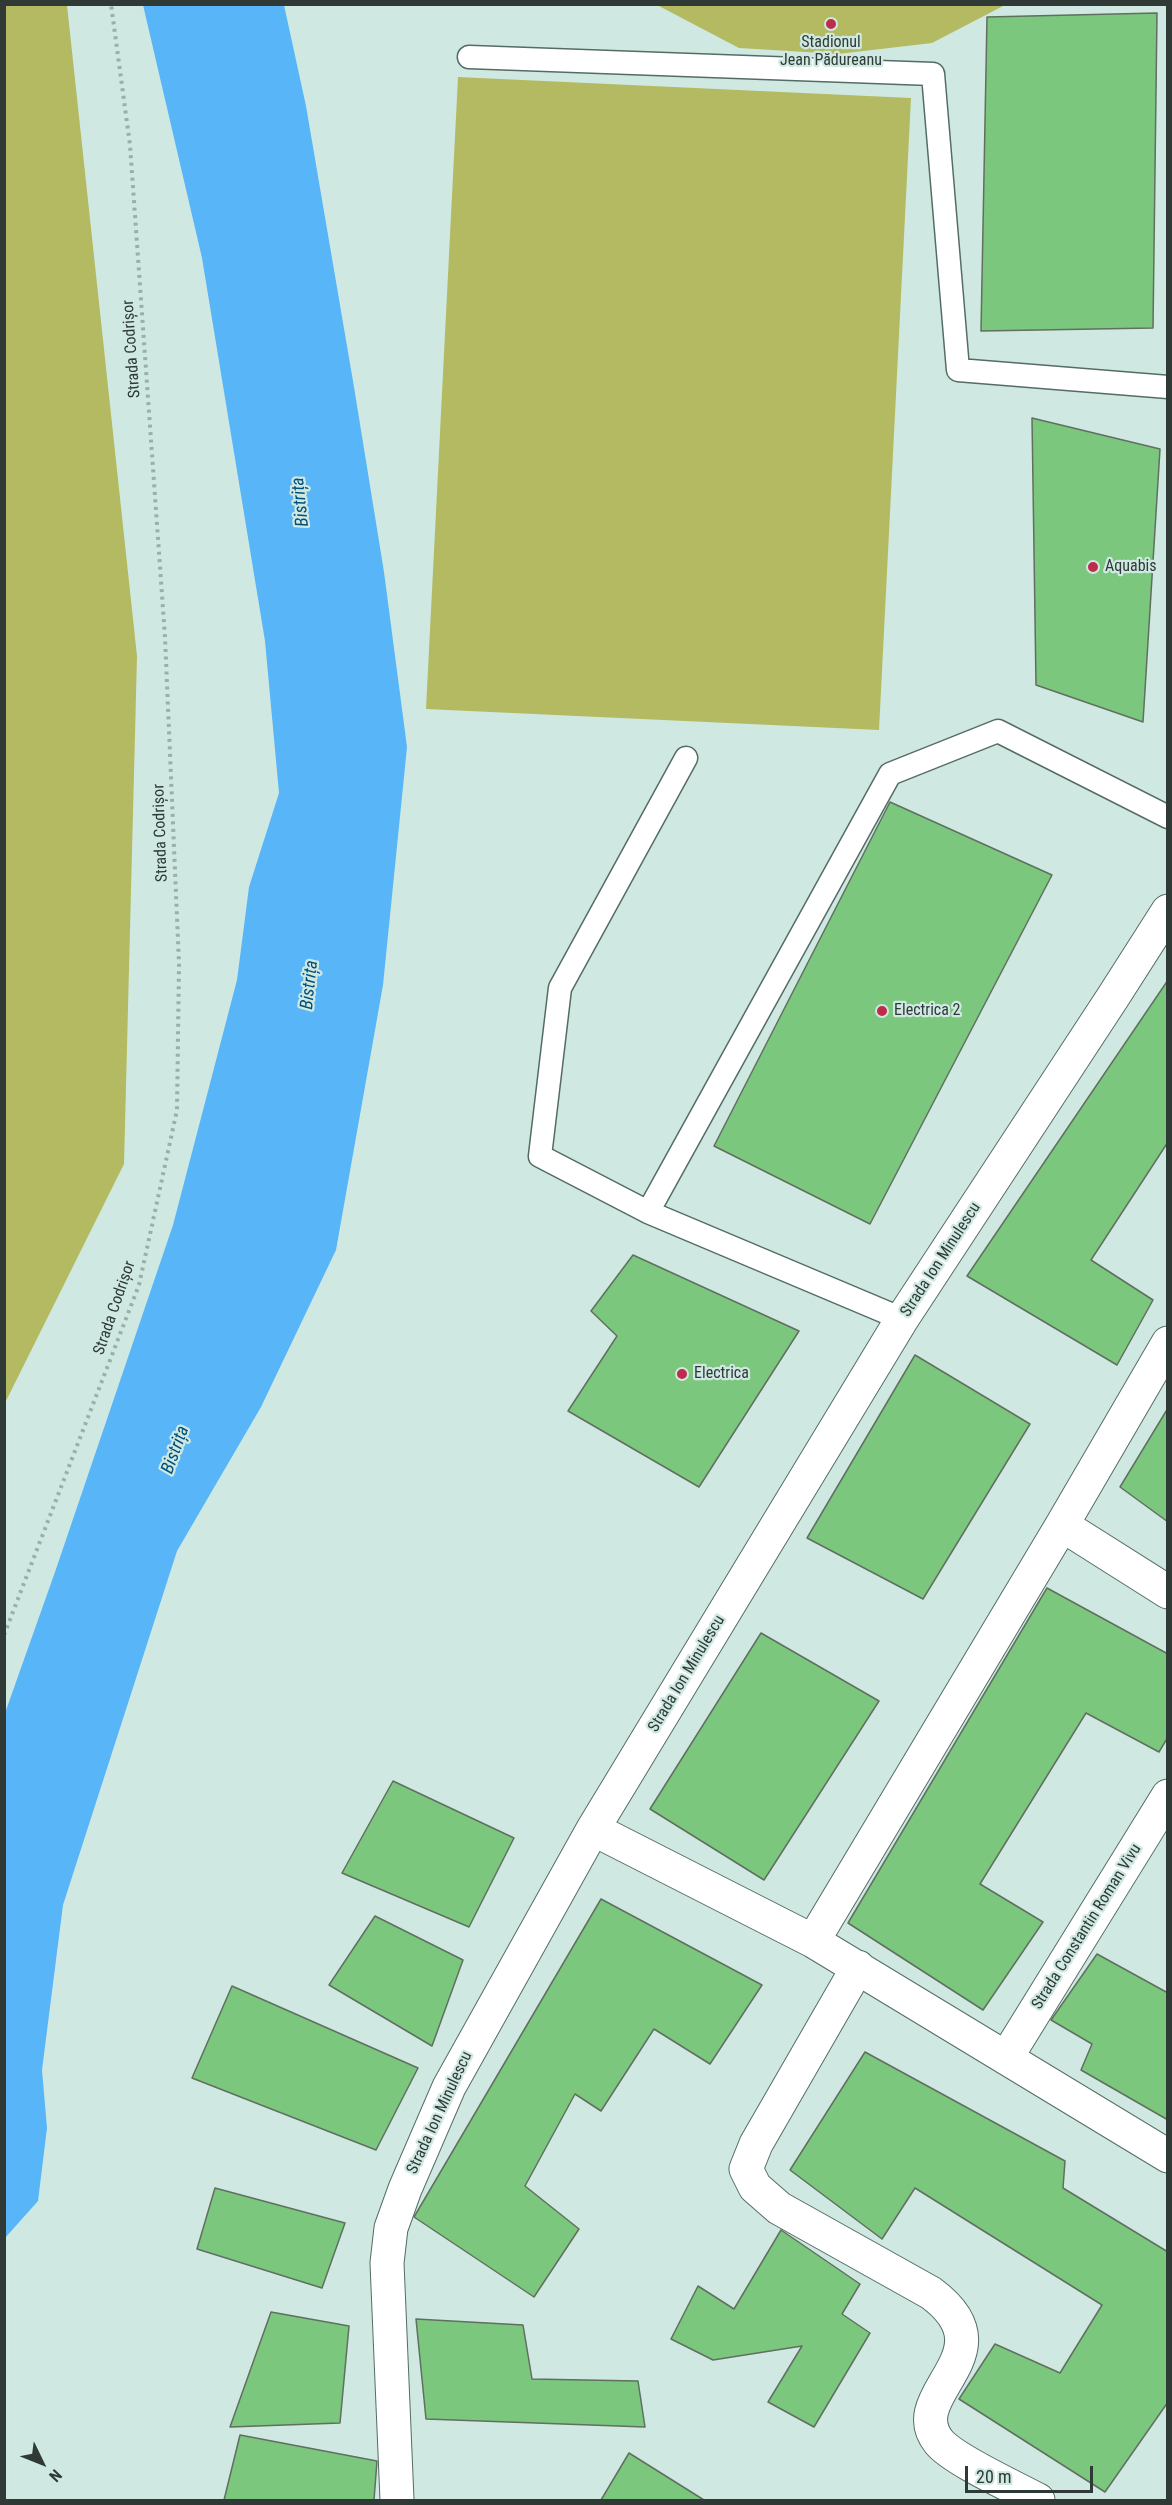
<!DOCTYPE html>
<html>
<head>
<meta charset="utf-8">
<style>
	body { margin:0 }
	#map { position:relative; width:1172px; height:2505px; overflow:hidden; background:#cfe9e2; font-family:"Roboto Condensed",sans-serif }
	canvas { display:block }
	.frame { position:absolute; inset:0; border:6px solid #2f3a37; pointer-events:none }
	.north { position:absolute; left:12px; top:2433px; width:60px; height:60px; -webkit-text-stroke:4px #cfe9e2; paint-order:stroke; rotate:133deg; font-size:16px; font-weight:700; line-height:24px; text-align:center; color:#2f3a37 }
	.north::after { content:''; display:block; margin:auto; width:21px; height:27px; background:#2f3a37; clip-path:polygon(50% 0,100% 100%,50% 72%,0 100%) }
	.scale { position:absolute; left:965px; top:2466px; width:128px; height:27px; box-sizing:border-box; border:3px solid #2f3a37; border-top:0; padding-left:8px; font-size:18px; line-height:21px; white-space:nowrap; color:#2f3a37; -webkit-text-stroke:4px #cfe9e2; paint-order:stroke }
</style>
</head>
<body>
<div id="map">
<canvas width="1172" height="2505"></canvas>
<div class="frame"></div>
<div class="north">N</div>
<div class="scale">20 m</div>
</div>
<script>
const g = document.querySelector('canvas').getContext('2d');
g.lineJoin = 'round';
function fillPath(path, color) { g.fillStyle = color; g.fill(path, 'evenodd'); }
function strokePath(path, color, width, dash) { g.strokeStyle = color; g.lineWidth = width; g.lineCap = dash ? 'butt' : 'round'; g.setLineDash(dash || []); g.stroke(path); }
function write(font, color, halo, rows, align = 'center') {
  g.font = font + ' "Roboto Condensed",sans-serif'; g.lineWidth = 4.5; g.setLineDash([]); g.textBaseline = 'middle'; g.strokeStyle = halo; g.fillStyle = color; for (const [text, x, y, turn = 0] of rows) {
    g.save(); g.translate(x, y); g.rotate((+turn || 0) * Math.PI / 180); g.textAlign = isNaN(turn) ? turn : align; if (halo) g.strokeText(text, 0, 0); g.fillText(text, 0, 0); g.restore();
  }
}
fillPath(new Path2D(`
	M 67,5 L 137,656 L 124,1164 L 5,1403 L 4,5 Z
	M 657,5 L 1005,5 L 932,43 L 838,54 L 739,48 Z
	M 458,77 L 911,98 L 879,730 L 426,709 Z`), '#b4ba61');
fillPath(new Path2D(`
	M 143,5 L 284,5 L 306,106 L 354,387 L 384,572 L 407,747 L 383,985 L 336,1250 L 261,1407 L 177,1551 L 63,1905 L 42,2070 L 47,2128 L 38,2201 L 5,2238 L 5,1713 L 55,1572 L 173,1225 L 237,980 L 249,887 L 279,793 L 265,641 L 202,258 Z`), '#58b5f7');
const building = new Path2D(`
	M 1157,13 L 1153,328 L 981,331 L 987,17 Z
	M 1032,418 L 1160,449 L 1143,722 L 1036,685 Z
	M 890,802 L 1052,875 L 870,1224 L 714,1146 Z
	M 1168,980 L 1168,1142 L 1091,1260 L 1153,1300 L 1117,1365 L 967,1276 Z
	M 633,1255 L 799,1331 L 699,1487 L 568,1411 L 617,1336 L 591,1311 Z
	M 915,1355 L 1030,1424 L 923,1599 L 807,1538 Z
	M 1168,1408 L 1168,1522 L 1120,1487 Z
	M 1047,1588 L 1168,1654 L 1168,1737 L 1159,1752 L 1086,1713 L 980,1884 L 1043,1922 L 983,2010 L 848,1923 Z
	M 761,1633 L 879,1701 L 764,1880 L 650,1809 Z
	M 393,1781 L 514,1838 L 469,1927 L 342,1873 Z
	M 601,1899 L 762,1985 L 710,2064 L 654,2029 L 601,2111 L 575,2094 L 525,2186 L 579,2229 L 534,2297 L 414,2217 Z
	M 375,1916 L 463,1960 L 432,2046 L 329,1985 Z
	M 1097,1954 L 1168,1993 L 1168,2120 L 1081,2070 L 1092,2044 L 1051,2020 Z
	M 232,1986 L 418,2068 L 376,2150 L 192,2078 Z
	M 865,2052 L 1065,2161 L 1063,2188 L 1168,2252 L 1168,2402 L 1105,2492 L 959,2399 L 995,2344 L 1060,2373 L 1102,2305 L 915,2188 L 882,2239 L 790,2170 Z
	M 215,2188 L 345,2223 L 322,2288 L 197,2249 Z
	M 781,2230 L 860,2284 L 842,2314 L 870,2333 L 814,2427 L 768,2402 L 802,2346 L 713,2360 L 671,2339 L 698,2286 L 734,2309 Z
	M 271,2312 L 349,2326 L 340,2423 L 230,2427 Z
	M 416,2319 L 523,2325 L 532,2379 L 638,2381 L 645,2427 L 426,2419 Z
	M 240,2435 L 377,2461 L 374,2500 L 224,2500 Z
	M 629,2453 L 704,2500 L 601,2500 Z`);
fillPath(building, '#7bc77d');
strokePath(building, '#606f60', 1.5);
const lane = new Path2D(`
	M 469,57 L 933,74 L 958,370 L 1168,387
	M 648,1212 L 540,1156 L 560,988 L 686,758
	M 902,1319 L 648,1212 L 890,774 L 998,731 L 1168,817`);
const street = new Path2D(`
	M 1062,1525 L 1168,1592
	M 593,1829 L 813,1941 L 1168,2156
	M 813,1941 L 1062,1525 L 1168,1343
	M 858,1967 L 756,2144 L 746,2169 L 755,2187 L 779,2208 L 931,2293 C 1013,2354 900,2394 939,2442 C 954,2460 1014,2487 1038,2500
	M 1006,2058 L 1168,1796
	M 397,2500 L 387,2263 L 391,2228 L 405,2189 L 449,2087 L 593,1829 L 902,1319 L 1113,997 L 1168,911`);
strokePath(lane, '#556c66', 25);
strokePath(street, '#556c66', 35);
strokePath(new Path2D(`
	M 4,1635 L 139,1285 L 177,1110 L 179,964 L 165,637 L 130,145 L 111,4`), '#9aafa9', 4, [3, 4.5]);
strokePath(lane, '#fff', 22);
strokePath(street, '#fff', 33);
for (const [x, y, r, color] of [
	[831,24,6,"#bd2c49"],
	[1093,567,6,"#bd2c49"],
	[882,1011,6,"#bd2c49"],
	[682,1374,6,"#bd2c49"]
]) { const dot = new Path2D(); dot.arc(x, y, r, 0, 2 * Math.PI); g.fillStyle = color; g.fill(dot); strokePath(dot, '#cfe9e2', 2); }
write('16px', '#2f3a37', '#cfe9e2', [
	["Stadionul",831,43,"center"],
	["Jean Pădureanu",831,61,"center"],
	["Aquabis",1105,567],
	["Electrica 2",894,1011],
	["Electrica",694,1374]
], 'left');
write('16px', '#2f3a37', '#cfe9e2', [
	["Strada Codrișor",132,349,-94],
	["Strada Codrișor",161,833,-92],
	["Strada Ion Minulescu",941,1260,-57],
	["Strada Codrișor",115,1308,-71],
	["Strada Ion Minulescu",687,1674,-59],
	["Strada Constantin Roman Vivu",1087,1927,-58],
	["Strada Ion Minulescu",440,2113,-65]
]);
write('italic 18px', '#024f79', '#cfe9e2', [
	["Bistrița",301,502,-96],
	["Bistrița",310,985,-84],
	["Bistrița",176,1450,-70]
]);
</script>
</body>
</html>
